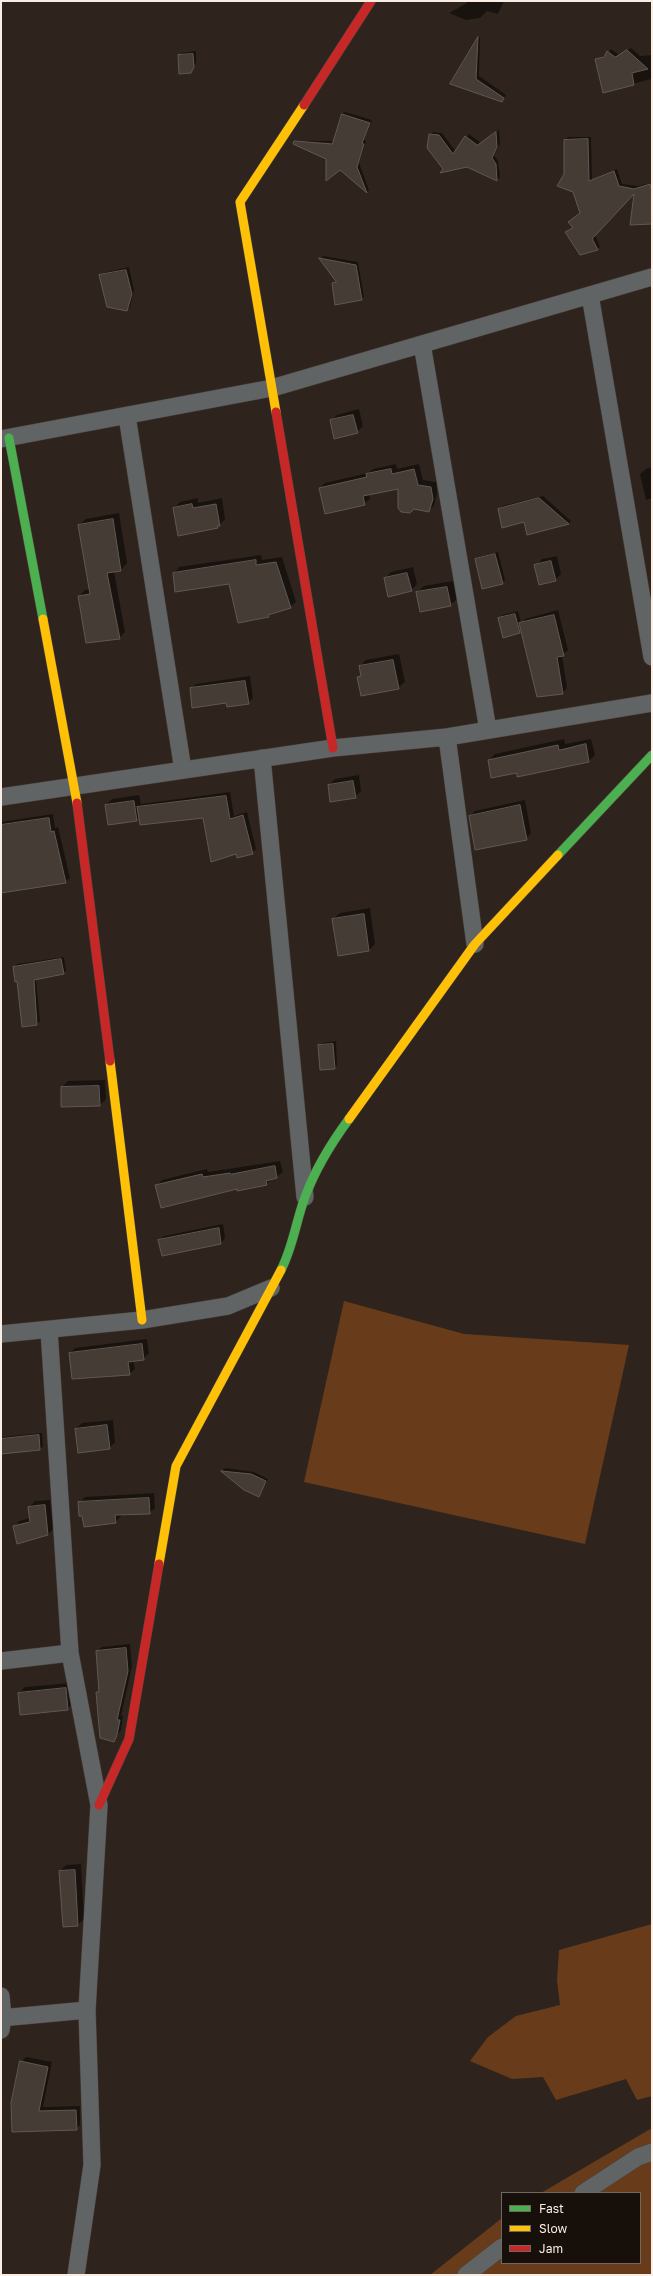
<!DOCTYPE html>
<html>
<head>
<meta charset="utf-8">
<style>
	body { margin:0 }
	#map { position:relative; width:653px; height:2276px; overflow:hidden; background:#2f241d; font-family:"Golos Text",sans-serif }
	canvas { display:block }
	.frame { position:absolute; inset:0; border:2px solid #faede4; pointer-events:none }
	.legend { position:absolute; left:501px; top:2192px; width:140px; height:72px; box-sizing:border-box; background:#170f09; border:1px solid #726861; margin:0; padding:5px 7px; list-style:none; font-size:12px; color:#faede4 }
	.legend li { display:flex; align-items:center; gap:8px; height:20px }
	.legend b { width:20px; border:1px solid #726861 }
</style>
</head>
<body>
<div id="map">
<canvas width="653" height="2276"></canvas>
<div class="frame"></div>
<ul class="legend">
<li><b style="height:5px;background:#4caf50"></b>Fast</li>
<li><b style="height:5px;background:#ffc107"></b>Slow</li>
<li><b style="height:5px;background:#c62828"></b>Jam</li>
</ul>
</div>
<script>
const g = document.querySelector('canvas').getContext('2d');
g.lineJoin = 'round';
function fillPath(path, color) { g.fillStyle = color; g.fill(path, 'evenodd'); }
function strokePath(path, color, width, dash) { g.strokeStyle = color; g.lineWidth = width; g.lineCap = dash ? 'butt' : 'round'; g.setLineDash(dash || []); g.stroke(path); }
fillPath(new Path2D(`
	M 344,1301 L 464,1334 L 629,1345 L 585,1544 L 304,1482 Z
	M 652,1924 L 652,2096 L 637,2100 L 626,2079 L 556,2100 L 543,2077 L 512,2079 L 470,2061 L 488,2037 L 516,2016 L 560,2005 L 557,1980 L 559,1950 Z
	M 652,2128 L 652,2275 L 430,2275 L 502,2218 L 502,2263 L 640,2263 L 640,2193 L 541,2193 Z`), '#683c1a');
fillPath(new Path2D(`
	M 464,1 L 504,1 L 498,14 L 487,11 L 480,18 L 466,20 L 449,13 L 467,3 Z
	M 480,36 L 479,76 L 506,95 L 502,101 L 452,84 Z
	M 631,48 L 640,56 L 652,55 L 652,79 L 604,91 L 596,59 L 606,55 L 611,49 L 619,55 Z
	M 196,51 L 196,63 L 191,72 L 179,55 L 182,53 Z
	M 345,112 L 372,120 L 364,140 L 366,141 L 359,163 L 369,190 L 367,192 L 337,143 L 297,141 L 334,141 L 342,114 Z
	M 499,130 L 500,144 L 494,155 L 498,161 L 500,177 L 497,180 L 467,166 L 444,169 L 430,135 L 433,132 L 442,133 L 456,152 L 469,134 L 481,143 Z
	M 568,137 L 591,137 L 592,180 L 617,169 L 622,184 L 638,186 L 650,183 L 652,192 L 652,223 L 632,224 L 635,191 L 595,235 L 600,247 L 598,248 L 591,234 L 589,235 L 598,249 L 581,253 L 567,232 L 574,228 L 570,222 L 581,213 L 574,192 L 559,185 L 565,174 L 565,140 Z
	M 323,256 L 358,262 L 364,297 L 361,299 L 334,283 L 337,280 L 321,259 Z
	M 129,267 L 134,290 L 130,307 L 127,310 L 100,276 L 103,273 Z
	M 359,409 L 363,426 L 357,432 L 331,421 L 337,415 Z
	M 396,464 L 397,469 L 419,464 L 423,480 L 436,482 L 437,493 L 434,506 L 428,511 L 414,508 L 405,513 L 399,508 L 399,488 L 369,494 L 370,499 L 364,504 L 320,488 L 325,483 L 368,473 L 373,469 Z
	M 652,467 L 652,498 L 646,500 L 640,474 L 646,469 Z
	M 543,496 L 571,521 L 569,523 L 528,534 L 524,521 L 499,509 L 502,506 Z
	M 198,498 L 198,503 L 222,498 L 225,519 L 217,528 L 174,508 L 180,502 Z
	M 119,513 L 127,563 L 121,570 L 114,571 L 125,632 L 119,638 L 79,596 L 85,590 L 90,589 L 79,525 L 86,519 Z
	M 498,552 L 505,580 L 502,583 L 476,560 L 479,557 Z
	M 261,555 L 262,560 L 282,557 L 296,602 L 290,607 L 268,616 L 230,583 L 174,573 L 179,567 Z
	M 557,556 L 561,574 L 555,580 L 536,566 L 542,559 Z
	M 413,567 L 417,584 L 411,591 L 385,578 L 391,572 Z
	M 453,581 L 457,599 L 450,605 L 417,592 L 424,586 Z
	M 558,610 L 568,650 L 562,655 L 567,688 L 562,693 L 522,630 L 520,632 L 499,618 L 502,615 L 518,611 L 521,623 L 525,619 Z
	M 399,654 L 405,682 L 398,688 L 358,677 L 362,674 L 360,666 L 366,660 Z
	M 250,676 L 253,698 L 248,703 L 191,689 L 196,684 Z
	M 564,739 L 565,744 L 591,739 L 595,755 L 589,761 L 518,772 L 489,760 L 495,754 Z
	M 359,775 L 361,791 L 355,797 L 329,785 L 335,779 Z
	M 230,792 L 234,816 L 247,812 L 256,849 L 252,853 L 236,853 L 203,817 L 140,817 L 136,820 L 106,805 L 112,799 L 139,795 L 141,804 Z
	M 525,800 L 531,833 L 526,839 L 470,816 L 475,811 Z
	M 53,814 L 55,828 L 58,827 L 70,878 L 65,882 L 4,893 L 1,872 L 1,822 Z
	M 370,908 L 375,944 L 369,950 L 339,955 L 333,919 L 340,913 Z
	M 64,957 L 66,971 L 63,973 L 36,979 L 40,1021 L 37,1024 L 14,967 L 17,964 Z
	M 336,1041 L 337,1065 L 334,1068 L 319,1045 L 322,1043 Z
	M 105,1080 L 106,1099 L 100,1105 L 62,1087 L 68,1081 Z
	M 280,1161 L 283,1172 L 266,1184 L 156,1186 L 162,1180 L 207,1169 L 208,1172 Z
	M 223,1224 L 225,1238 L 221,1243 L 159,1240 L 164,1236 Z
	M 147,1339 L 149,1353 L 143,1359 L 133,1360 L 135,1369 L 129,1374 L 70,1353 L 75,1348 Z
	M 113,1420 L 115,1442 L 109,1448 L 76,1429 L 82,1423 Z
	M 42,1433 L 43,1446 L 40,1449 L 1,1453 L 1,1437 Z
	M 225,1468 L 254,1472 L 268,1479 L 259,1496 L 245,1489 L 223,1471 Z
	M 154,1493 L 155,1508 L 149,1513 L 121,1514 L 121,1516 L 116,1522 L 79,1503 L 85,1497 Z
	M 50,1500 L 53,1529 L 48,1535 L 14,1527 L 19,1521 L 30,1518 L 29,1507 L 35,1501 Z
	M 130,1644 L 132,1666 L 121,1716 L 123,1716 L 121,1730 L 114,1741 L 98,1692 L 100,1689 L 97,1651 L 102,1647 Z
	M 71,1683 L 73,1703 L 67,1709 L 19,1693 L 25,1687 Z
	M 81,1864 L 84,1919 L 78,1925 L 64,1926 L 60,1871 L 66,1865 Z
	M 26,2057 L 52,2062 L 43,2107 L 80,2106 L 80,2125 L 76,2129 L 13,2131 L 21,2062 Z`), '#0007');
const building = new Path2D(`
	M 478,37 L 476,79 L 504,98 L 502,102 L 450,84 Z
	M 627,50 L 648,69 L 632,73 L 634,85 L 603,93 L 595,59 L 604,57 L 607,51 L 615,57 Z
	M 193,54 L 194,67 L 191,73 L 179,74 L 178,55 Z
	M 342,114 L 370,123 L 362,143 L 364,144 L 357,167 L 367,193 L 340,170 L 326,181 L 326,159 L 293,144 L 294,141 L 332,144 Z
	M 496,132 L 497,147 L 492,158 L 496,164 L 497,181 L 467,167 L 440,173 L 443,169 L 427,148 L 429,134 L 439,135 L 453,154 L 465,136 L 477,145 Z
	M 588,139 L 589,181 L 614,171 L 619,186 L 634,189 L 650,184 L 652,192 L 652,224 L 630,225 L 634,194 L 592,239 L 598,250 L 580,255 L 565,232 L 573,228 L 568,222 L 580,213 L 573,192 L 557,186 L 564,174 L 564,140 Z
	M 319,258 L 356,265 L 362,300 L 335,305 L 332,283 L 336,282 Z
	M 126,270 L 132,294 L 127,311 L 107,307 L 99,275 Z
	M 353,415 L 358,433 L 334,439 L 330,420 Z
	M 391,469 L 392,474 L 414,469 L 418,485 L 431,487 L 433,499 L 429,512 L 414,509 L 410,513 L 401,512 L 398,508 L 398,489 L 363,496 L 365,505 L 325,514 L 319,488 L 367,477 L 366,474 Z
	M 539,498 L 569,524 L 527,535 L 524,522 L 502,528 L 498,509 Z
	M 192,504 L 193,508 L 216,504 L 220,526 L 217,526 L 218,528 L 178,536 L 173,508 Z
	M 113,519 L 121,571 L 107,573 L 120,639 L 86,643 L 78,596 L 90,594 L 78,525 Z
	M 495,554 L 503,584 L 482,589 L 475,559 Z
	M 256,560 L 256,565 L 276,562 L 291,608 L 268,615 L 269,617 L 238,623 L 229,584 L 175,592 L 173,573 Z
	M 551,561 L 556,581 L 539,585 L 534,565 Z
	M 407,573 L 412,591 L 388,597 L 384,578 Z
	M 447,587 L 451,606 L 420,612 L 416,592 Z
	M 515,614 L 520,633 L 503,638 L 498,618 Z
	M 554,615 L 564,656 L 557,657 L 563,694 L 537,697 L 519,623 Z
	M 393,660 L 399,689 L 361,696 L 357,677 L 361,676 L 359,666 Z
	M 245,681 L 249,704 L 227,707 L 226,703 L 192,708 L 190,688 Z
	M 586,744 L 589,762 L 517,777 L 517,773 L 491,778 L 488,760 L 558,745 L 559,750 Z
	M 353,781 L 356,798 L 330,802 L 328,785 Z
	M 226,796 L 230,819 L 243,815 L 253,854 L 237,858 L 236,854 L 211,862 L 203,818 L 140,825 L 137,807 Z
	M 134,801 L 137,821 L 108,825 L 105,805 Z
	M 520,805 L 527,840 L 475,850 L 469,816 Z
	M 49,818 L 51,832 L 54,831 L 66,883 L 1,893 L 1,825 Z
	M 364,914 L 369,951 L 338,956 L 332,919 Z
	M 61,959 L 64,974 L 34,980 L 37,1025 L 22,1027 L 17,981 L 15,982 L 13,967 Z
	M 333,1044 L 335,1069 L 320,1070 L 318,1045 Z
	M 99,1086 L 100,1106 L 61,1107 L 61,1087 Z
	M 275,1166 L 277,1178 L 266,1181 L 267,1185 L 237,1191 L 237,1189 L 161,1208 L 155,1185 L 202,1174 L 203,1177 L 230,1173 L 231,1174 Z
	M 219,1228 L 221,1244 L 162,1256 L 158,1240 Z
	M 142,1344 L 144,1360 L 128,1362 L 130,1375 L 72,1379 L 69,1353 Z
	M 107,1425 L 110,1449 L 78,1453 L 75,1429 Z
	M 39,1435 L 40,1450 L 1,1454 L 1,1439 Z
	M 221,1471 L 251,1474 L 266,1481 L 259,1497 L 244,1490 Z
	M 149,1498 L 150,1514 L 115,1515 L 116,1523 L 84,1527 L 82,1516 L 79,1516 L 78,1502 Z
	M 45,1505 L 48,1535 L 17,1544 L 13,1526 L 30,1522 L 28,1507 Z
	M 126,1648 L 128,1671 L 117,1720 L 120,1720 L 117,1735 L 114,1742 L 100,1738 L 96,1692 L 99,1692 L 96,1651 Z
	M 66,1688 L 68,1710 L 20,1715 L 18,1693 Z
	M 75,1870 L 78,1926 L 63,1927 L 59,1871 Z
	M 20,2061 L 48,2067 L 39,2111 L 76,2110 L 77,2130 L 12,2132 L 11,2103 Z`);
fillPath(building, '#453c36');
strokePath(building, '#615852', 1);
const street = new Path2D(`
	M 590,295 L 652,657
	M 422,344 L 488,730
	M 127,416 L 183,770
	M 1,439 L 272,388 L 652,277
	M 447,737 L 475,944
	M 262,758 L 305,1197
	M 1,797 L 333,748 L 447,737 L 652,703
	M 49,1330 L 70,1653 L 99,1805 L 87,2010 L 92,2165 L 76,2275
	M 1,1334 L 142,1320 L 228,1306 L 271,1288
	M 1,1661 L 70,1653
	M 1,1996 L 3,2017 L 1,2030
	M 1,2018 L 87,2010
	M 583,2193 L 638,2157 L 652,2152
	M 466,2275 L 502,2247`);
const fast = new Path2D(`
	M 9,438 L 43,619
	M 558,855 L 652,755
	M 281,1270 C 293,1247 296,1221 305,1197 C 315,1170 332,1142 349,1119`);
const slow = new Path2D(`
	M 276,412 L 240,202 L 304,105
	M 43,619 L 77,803
	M 110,1061 L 142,1320
	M 349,1119 L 475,944 L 558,855
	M 159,1564 L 176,1466 L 281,1270`);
const jam = new Path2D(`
	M 304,105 L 371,1
	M 276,412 L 333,748
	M 77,803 L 110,1061
	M 99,1805 L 129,1739 L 159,1564`);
strokePath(street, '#4a413b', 18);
strokePath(fast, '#4a413b', 10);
strokePath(slow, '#4a413b', 10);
strokePath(jam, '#4a413b', 10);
strokePath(street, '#616464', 17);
strokePath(fast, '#4caf50', 9);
strokePath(slow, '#ffc107', 9);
strokePath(jam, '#c62828', 9);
</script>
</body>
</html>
